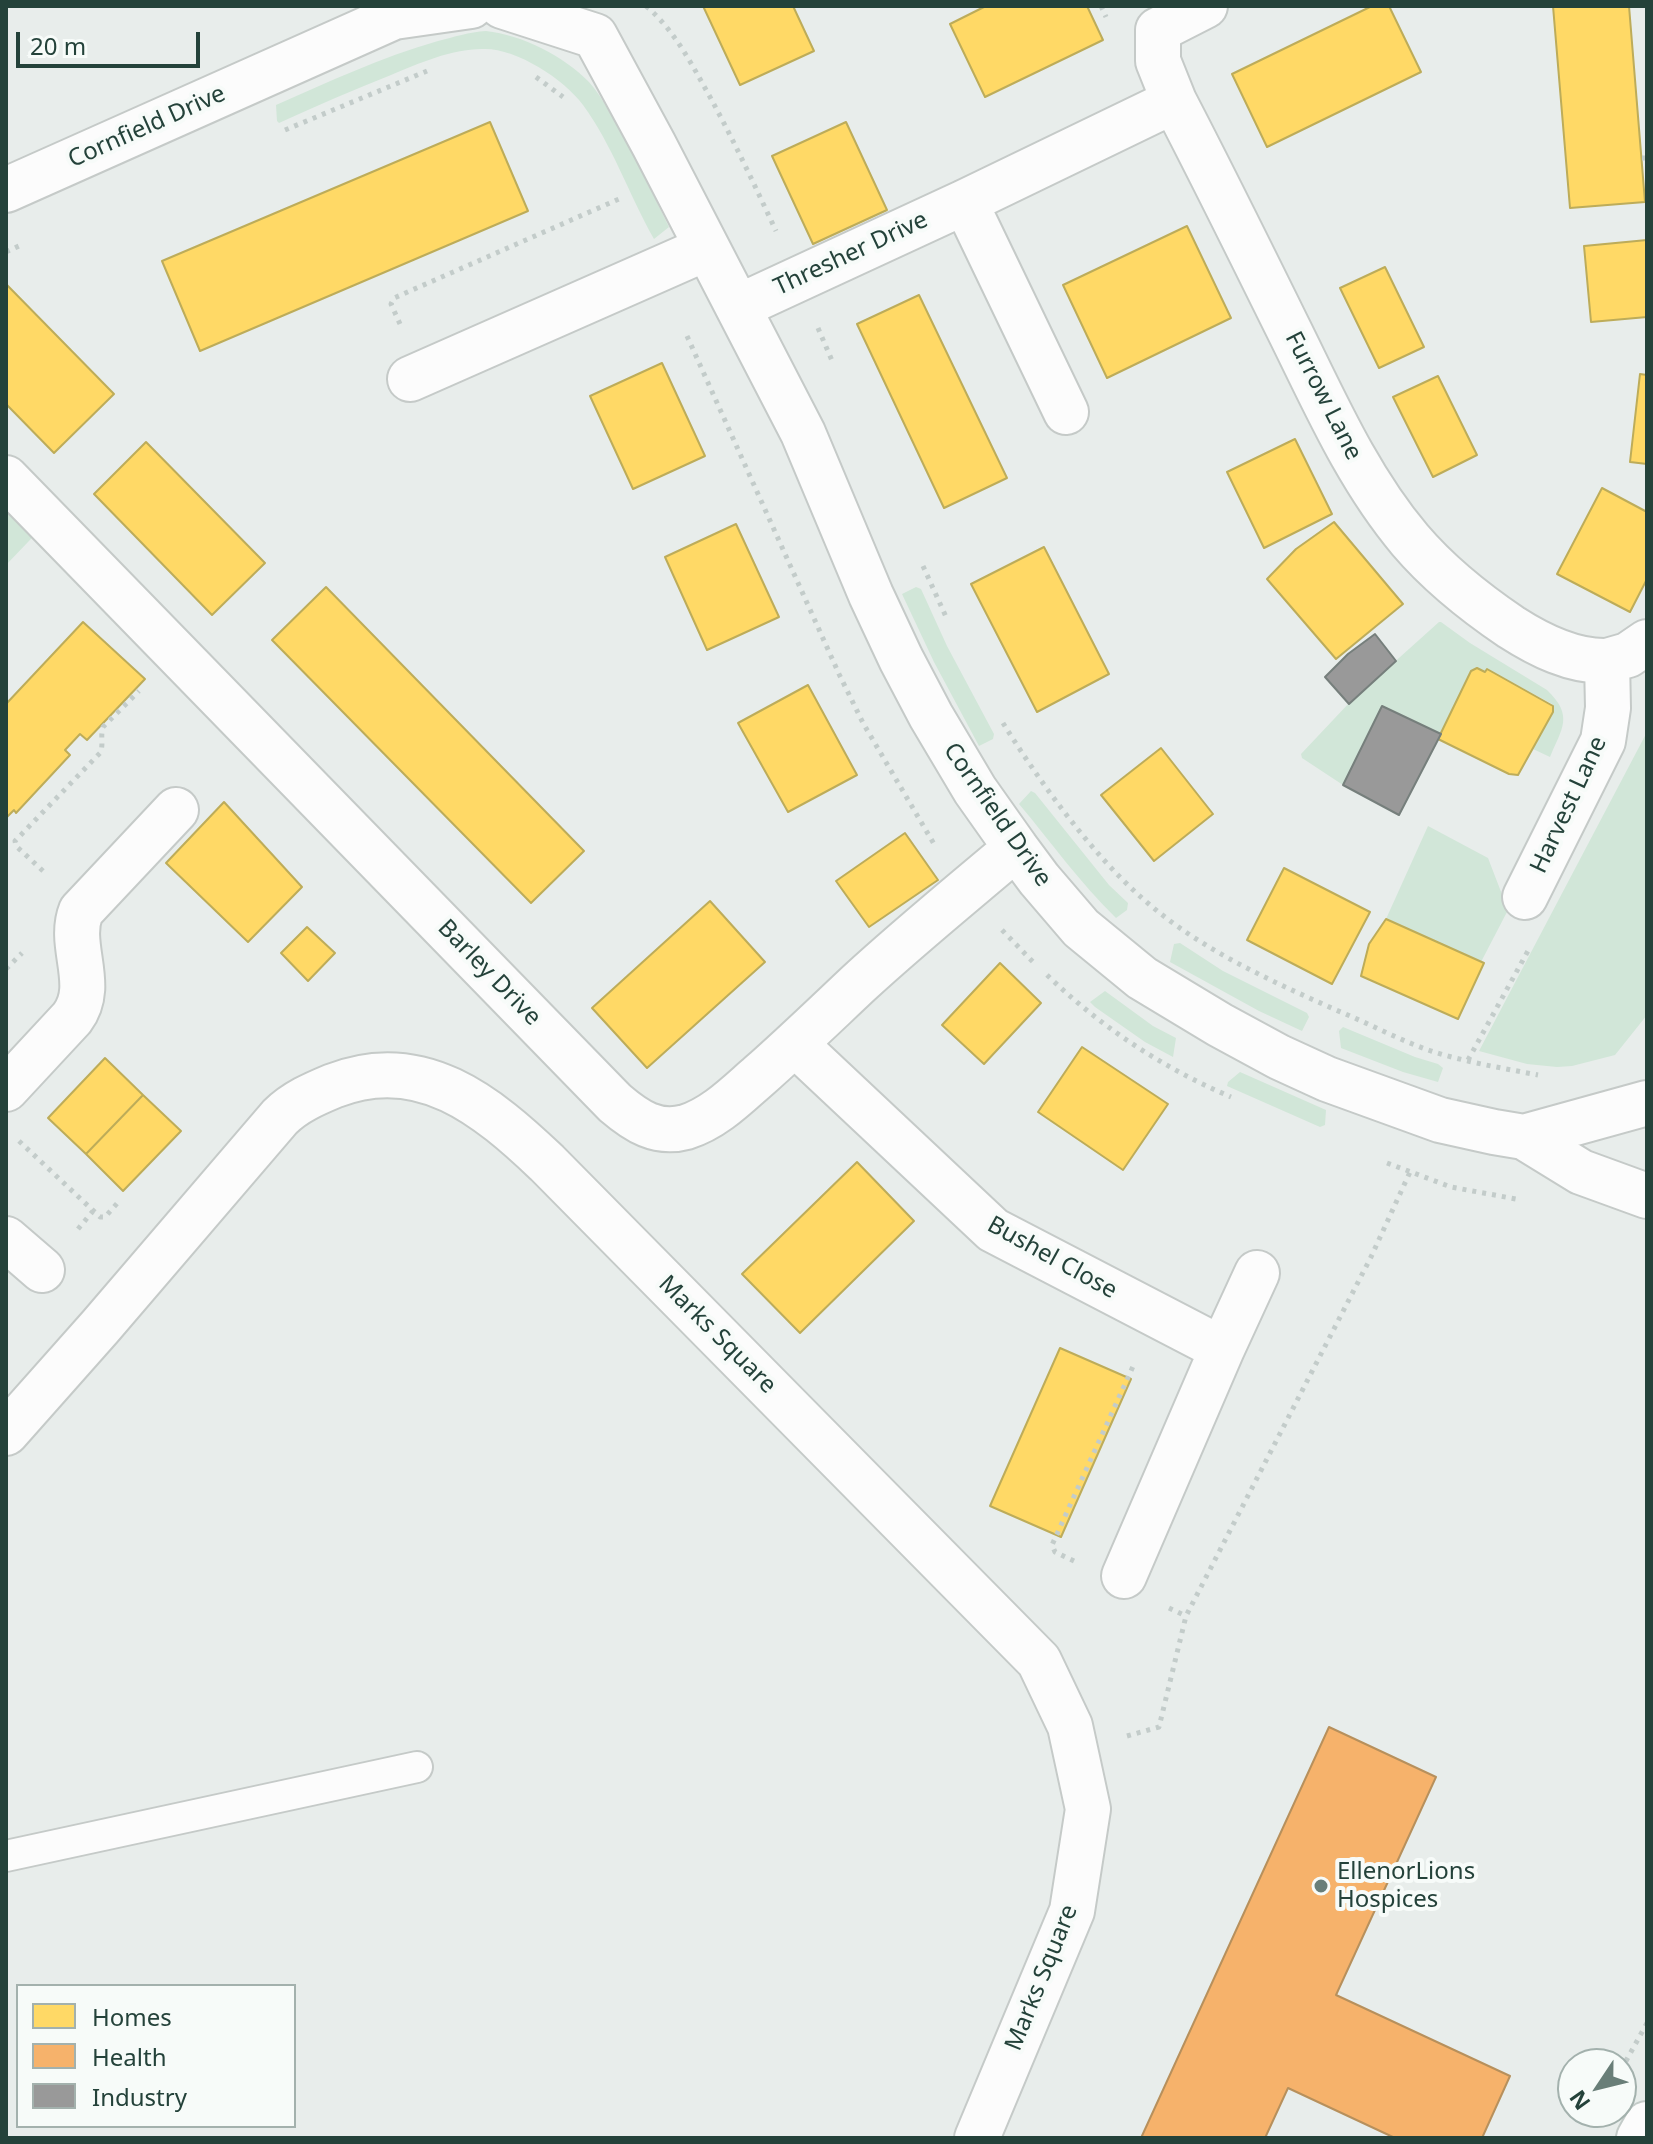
<!DOCTYPE html>
<html>
<head>
<meta charset="utf-8">
<style>
	body { margin:0 }
	#map { position:relative; width:1653px; height:2144px; overflow:hidden; background:#e8edeb; font-family:"Noto Sans",sans-serif }
	canvas { display:block }
	.frame { position:absolute; inset:0; border:8px solid #24423a; pointer-events:none }
	.legend { position:absolute; left:16px; top:1984px; width:280px; height:144px; box-sizing:border-box; background:#f7fbf9; border:2px solid #a3b1ad; margin:0; padding:10px 14px; list-style:none; font-size:24px; color:#24423a }
	.legend li { display:flex; align-items:center; gap:16px; height:40px }
	.legend b { width:40px; border:2px solid #a3b1ad }
	.north { position:absolute; left:1557px; top:2048px; width:80px; height:80px; box-sizing:border-box; background:#f7fbf9; border:2px solid #a3b1ad; border-radius:50%; rotate:235deg; font-size:22px; font-weight:700; line-height:32px; text-align:center; color:#24423a }
	.north::after { content:''; display:block; margin:auto; width:28px; height:36px; background:#697e78; clip-path:polygon(50% 0,100% 100%,50% 72%,0 100%) }
	.scale { position:absolute; left:16px; top:32px; width:184px; height:36px; box-sizing:border-box; border:4px solid #24423a; border-top:0; padding-left:10px; font-size:24px; line-height:28px; white-space:nowrap; color:#24423a; -webkit-text-stroke:6px #f7fbf9; paint-order:stroke }
</style>
</head>
<body>
<div id="map">
<canvas width="1653" height="2144"></canvas>
<div class="frame"></div>
<ul class="legend">
<li><b style="height:22px;background:#ffd966"></b>Homes</li>
<li><b style="height:22px;background:#f6b26b"></b>Health</li>
<li><b style="height:22px;background:#999"></b>Industry</li>
</ul>
<div class="north">N</div>
<div class="scale">20 m</div>
</div>
<script>
const g = document.querySelector('canvas').getContext('2d');
g.lineJoin = 'round';
function fillPath(path, color) { g.fillStyle = color; g.fill(path, 'evenodd'); }
function strokePath(path, color, width, dash) { g.strokeStyle = color; g.lineWidth = width; g.lineCap = dash ? 'butt' : 'round'; g.setLineDash(dash || []); g.stroke(path); }
function write(font, color, halo, rows, align = 'center') {
  g.font = font + ' "Noto Sans",sans-serif'; g.lineWidth = 8; g.setLineDash([]); g.textBaseline = 'middle'; g.strokeStyle = halo; g.fillStyle = color; for (const [text, x, y, turn = 0] of rows) {
    g.save(); g.translate(x, y); g.rotate((+turn || 0) * Math.PI / 180); g.textAlign = isNaN(turn) ? turn : align; if (halo) g.strokeText(text, 0, 0); g.fillText(text, 0, 0); g.restore();
  }
}
fillPath(new Path2D(`
	M 486,31 C 522,35 564,56 589,82 C 600,94 608,110 616,123 C 635,158 652,192 669,227 L 654,239 C 629,195 613,146 583,105 C 564,79 517,49 485,49 C 453,48 420,63 391,75 C 353,90 316,106 279,123 L 277,121 L 276,105 C 329,82 381,57 438,41 C 454,37 469,32 486,31 Z
	M 6,477 L 50,519 L 6,565 Z
	M 916,587 L 921,589 L 947,646 L 994,734 L 993,739 L 979,746 L 934,662 L 902,594 Z
	M 1439,622 L 1441,622 L 1470,643 L 1547,690 C 1574,716 1562,728 1550,757 L 1533,749 L 1553,712 L 1552,704 L 1487,669 L 1485,672 L 1477,668 L 1471,671 L 1441,734 L 1382,707 L 1343,785 L 1302,758 L 1301,754 L 1350,702 Z
	M 1647,732 L 1647,1015 L 1615,1055 L 1572,1066 L 1557,1067 L 1527,1064 L 1479,1051 Z
	M 1031,791 L 1035,793 L 1109,885 L 1128,903 L 1127,910 L 1116,918 C 1080,883 1051,842 1019,804 Z
	M 1428,826 L 1488,858 L 1508,910 L 1481,962 L 1386,919 Z
	M 1180,943 L 1223,971 L 1307,1013 L 1309,1017 L 1302,1031 L 1259,1011 L 1170,962 L 1174,944 Z
	M 1105,991 L 1153,1026 L 1176,1038 L 1173,1057 L 1145,1042 L 1095,1007 L 1090,1002 Z
	M 1343,1027 L 1415,1057 L 1438,1064 L 1443,1068 L 1438,1082 L 1403,1072 L 1341,1048 L 1339,1031 Z
	M 1240,1072 L 1326,1110 L 1325,1125 L 1320,1127 L 1227,1086 L 1228,1082 Z`), '#d1e6d8');
const homes = new Path2D(`
	M 703,6 L 793,6 L 814,51 L 740,85 Z
	M 986,6 L 1087,6 L 1103,40 L 985,97 L 950,24 Z
	M 1372,6 L 1389,6 L 1421,72 L 1267,147 L 1232,74 Z
	M 1553,6 L 1629,6 L 1645,202 L 1570,208 Z
	M 490,122 L 528,211 L 200,351 L 162,261 Z
	M 846,122 L 887,210 L 813,244 L 772,156 Z
	M 1187,226 L 1231,318 L 1107,378 L 1063,285 Z
	M 1647,240 L 1647,317 L 1591,322 L 1584,246 Z
	M 1385,267 L 1424,347 L 1379,368 L 1340,288 Z
	M 6,284 L 114,394 L 54,453 L 6,404 Z
	M 919,295 L 1007,478 L 944,508 L 857,324 Z
	M 662,363 L 705,456 L 633,489 L 590,396 Z
	M 1640,374 L 1647,375 L 1647,464 L 1630,462 Z
	M 1438,376 L 1477,455 L 1433,477 L 1393,397 Z
	M 1295,439 L 1332,514 L 1264,548 L 1227,472 Z
	M 146,442 L 265,563 L 212,615 L 94,494 Z
	M 1602,488 L 1647,512 L 1647,579 L 1630,612 L 1557,574 Z
	M 1334,522 L 1403,604 L 1336,659 L 1267,579 L 1296,549 Z
	M 736,524 L 779,617 L 707,650 L 665,557 Z
	M 1044,547 L 1109,674 L 1037,712 L 971,584 Z
	M 326,587 L 584,851 L 531,903 L 272,640 Z
	M 83,622 L 145,679 L 87,740 L 80,734 L 65,750 L 70,755 L 16,813 L 14,810 L 6,818 L 6,704 Z
	M 1477,668 L 1485,672 L 1487,669 L 1553,706 L 1553,712 L 1518,775 L 1509,774 L 1438,739 L 1471,671 Z
	M 808,685 L 857,775 L 788,812 L 738,723 Z
	M 1161,748 L 1213,814 L 1154,861 L 1101,795 Z
	M 224,802 L 302,887 L 248,942 L 166,863 Z
	M 905,833 L 938,880 L 869,927 L 836,881 Z
	M 1284,868 L 1370,912 L 1332,984 L 1247,940 Z
	M 710,901 L 765,962 L 647,1068 L 592,1008 Z
	M 1386,919 L 1484,963 L 1458,1019 L 1361,976 L 1369,944 Z
	M 307,927 L 335,953 L 308,981 L 281,953 Z
	M 1000,963 L 1041,1003 L 984,1064 L 942,1025 Z
	M 1082,1047 L 1168,1104 L 1123,1170 L 1038,1112 Z
	M 105,1058 L 143,1095 L 86,1154 L 48,1118 Z
	M 143,1095 L 181,1131 L 123,1191 L 86,1154 Z
	M 857,1162 L 914,1221 L 800,1333 L 742,1274 Z
	M 1060,1348 L 1131,1379 L 1061,1537 L 990,1506 Z`);
fillPath(homes, '#ffd966');
strokePath(homes, '#bdac59', 2);
const health = new Path2D(`
	M 1329,1727 L 1436,1777 L 1336,1995 L 1510,2076 L 1482,2138 L 1395,2138 L 1288,2088 L 1265,2138 L 1141,2138 Z`);
fillPath(health, '#f6b26b');
strokePath(health, '#b7905c', 2);
const industry = new Path2D(`
	M 1375,634 L 1396,661 L 1349,704 L 1325,677 L 1348,654 Z
	M 1382,706 L 1441,734 L 1399,815 L 1343,785 Z`);
fillPath(industry, '#999');
strokePath(industry, '#767f7c', 2);
const lane = new Path2D(`
	M 6,1856 L 417,1767`);
const street = new Path2D(`
	M 502,6 L 595,36 L 654,145 L 803,433 L 871,595 L 901,659 L 931,716 L 975,790 L 1016,848 L 1039,879 L 1081,928 L 1142,978 L 1220,1025 L 1279,1057 L 1327,1079 L 1440,1120 L 1494,1132 L 1524,1137 L 1647,1103
	M 1158,30 L 1158,61 L 1174,101 C 1212,174 1249,249 1286,324 C 1323,398 1356,476 1410,540 C 1439,574 1474,602 1511,627 C 1539,645 1572,662 1607,661
	M 1158,30 L 1205,6
	M 6,190 L 394,17 L 471,6
	M 965,202 L 1066,412
	M 738,307 L 965,202 L 1174,101
	M 410,379 L 707,248
	M 6,478 L 615,1103 C 636,1121 657,1135 686,1127 C 715,1118 738,1094 760,1075 C 794,1045 826,1014 859,983 C 910,936 963,893 1016,848
	M 1525,897 L 1603,741 L 1608,708 L 1607,661 L 1628,655 L 1647,642
	M 795,1044 L 993,1230 L 1222,1349 L 1124,1576
	M 6,1089 L 72,1018 C 97,985 67,946 81,911 L 176,810
	M 1524,1137 L 1581,1172 L 1647,1196
	M 6,1239 L 42,1270
	M 1222,1349 L 1257,1273
	M 6,1433 L 100,1327 L 280,1117 C 295,1102 314,1094 333,1086 C 421,1051 487,1106 547,1163 L 1039,1661 L 1070,1726 L 1088,1809 L 1072,1911 L 977,2138`);
const secondary = new Path2D(`
	M 1639,2138 L 1647,2124`);
strokePath(lane, '#c5cac8', 34);
strokePath(street, '#c5cac8', 48);
strokePath(secondary, '#c3cbc8', 48);
strokePath(new Path2D(`
	M 646,6 C 675,31 691,63 710,97 C 734,141 755,186 776,231
	M 1101,6 L 1106,17
	M 536,77 L 563,97
	M 285,130 L 427,71
	M 1642,158 L 1647,158
	M 6,252 L 19,246
	M 400,324 L 391,304 L 394,298 L 619,199
	M 818,328 L 833,363
	M 687,336 L 839,674 L 863,723 L 934,844
	M 923,566 L 947,619
	M 1003,723 C 1039,781 1091,853 1142,898 C 1199,949 1267,979 1336,1010 C 1368,1023 1399,1040 1431,1051 C 1465,1062 1502,1068 1538,1075
	M 43,871 L 16,846 L 15,841 L 100,753 C 104,745 100,736 103,727 L 139,691
	M 1002,930 L 1034,963
	M 6,969 L 22,953
	M 1047,975 C 1101,1027 1161,1067 1231,1097
	M 1468,1060 L 1529,949
	M 19,1141 L 100,1217 L 105,1217 L 120,1200
	M 1387,1163 L 1451,1187 L 1516,1199
	M 78,1229 L 93,1211
	M 1074,1561 L 1055,1552 L 1052,1545 L 1135,1362
	M 1169,1608 L 1186,1616
	M 1127,1736 L 1159,1727 L 1186,1616 L 1371,1257 L 1410,1172
	M 1621,2070 L 1647,2023`), '#c3ccca', 5, [4, 6]);
strokePath(lane, '#fcfcfc', 30);
strokePath(street, '#fcfcfc', 44);
strokePath(secondary, '#fcfcfc', 44);
for (const [x, y, r, color] of [
	[1321,1886,8,"#697e78"]
]) { const dot = new Path2D(); dot.arc(x, y, r, 0, 2 * Math.PI); g.fillStyle = color; g.fill(dot); strokePath(dot, '#f7fbf9', 3); }
write('24px', '#24423a', '#f7fbf9', [
	["Cornfield Drive",147,127,-24],
	["Thresher Drive",851,254,-25],
	["Furrow Lane",1323,396,63],
	["Harvest Lane",1569,805,-65],
	["Cornfield Drive",997,815,55],
	["Barley Drive",489,973,46],
	["Bushel Close",1052,1258,29],
	["Marks Square",717,1335,45],
	["Marks Square",1042,1978,-68]
]);
write('24px', '#24423a', '#f7fbf9', [
	["EllenorLions",1337,1872],
	["Hospices",1337,1900]
], 'left');
</script>
</body>
</html>
